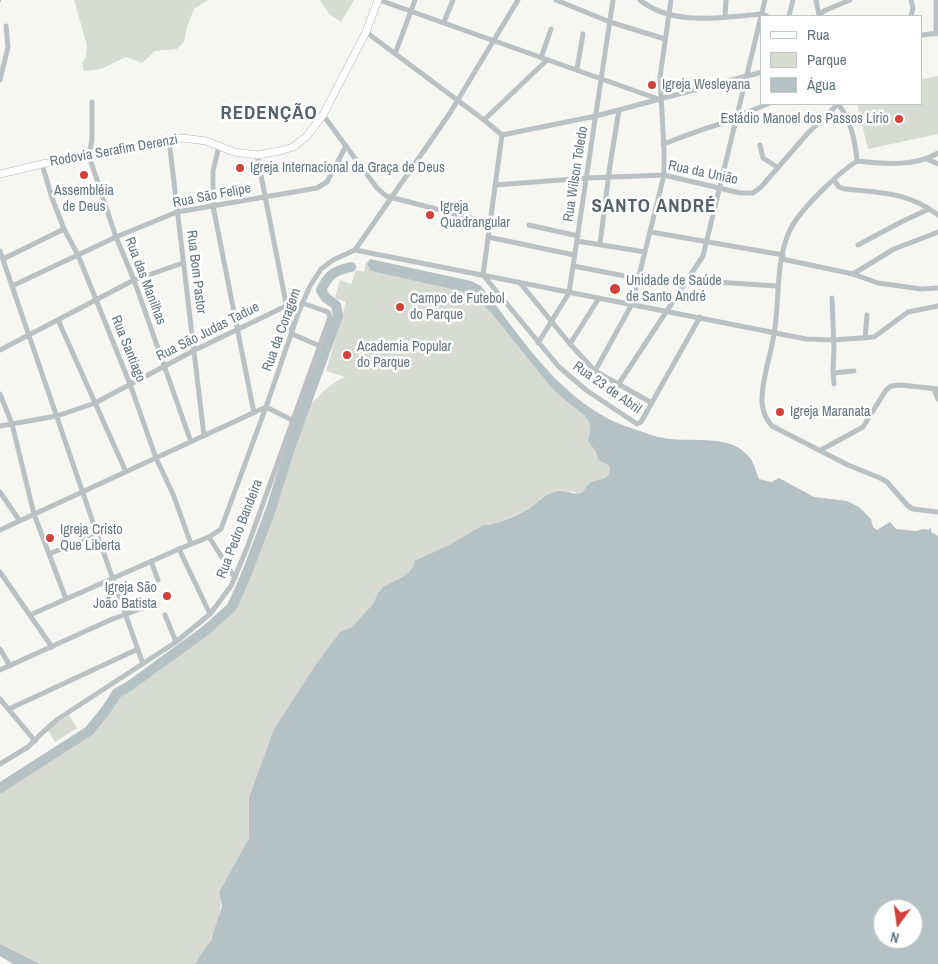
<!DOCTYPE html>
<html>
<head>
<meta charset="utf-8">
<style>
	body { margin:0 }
	#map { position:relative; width:938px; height:964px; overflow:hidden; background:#f6f6f3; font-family:"Archivo Narrow",sans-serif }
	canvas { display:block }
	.legend { position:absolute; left:760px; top:15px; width:162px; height:90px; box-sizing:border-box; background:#fff; border:1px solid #c1c8ca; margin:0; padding:6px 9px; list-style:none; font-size:15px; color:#64767b }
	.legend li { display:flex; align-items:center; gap:10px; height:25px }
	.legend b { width:25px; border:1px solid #c1c8ca }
	.north { position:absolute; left:873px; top:899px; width:50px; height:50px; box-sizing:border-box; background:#fff; border:1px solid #c1c8ca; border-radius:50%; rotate:194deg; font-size:14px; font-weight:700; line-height:20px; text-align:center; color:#64767b }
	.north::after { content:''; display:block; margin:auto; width:18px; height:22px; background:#d0413a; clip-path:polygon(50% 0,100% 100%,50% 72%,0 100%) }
</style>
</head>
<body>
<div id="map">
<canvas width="938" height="964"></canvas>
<ul class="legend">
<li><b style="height:6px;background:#fff"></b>Rua</li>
<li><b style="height:14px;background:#d7dbd3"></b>Parque</li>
<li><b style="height:14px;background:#b4c2c3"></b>Água</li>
</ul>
<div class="north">N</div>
</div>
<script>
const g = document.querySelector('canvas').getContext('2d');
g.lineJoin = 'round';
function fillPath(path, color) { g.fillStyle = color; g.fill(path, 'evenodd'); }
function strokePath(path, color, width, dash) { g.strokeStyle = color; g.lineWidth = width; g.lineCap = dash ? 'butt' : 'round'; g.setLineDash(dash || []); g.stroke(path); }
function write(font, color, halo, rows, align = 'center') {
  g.font = font + ' "Archivo Narrow",sans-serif'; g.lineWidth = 5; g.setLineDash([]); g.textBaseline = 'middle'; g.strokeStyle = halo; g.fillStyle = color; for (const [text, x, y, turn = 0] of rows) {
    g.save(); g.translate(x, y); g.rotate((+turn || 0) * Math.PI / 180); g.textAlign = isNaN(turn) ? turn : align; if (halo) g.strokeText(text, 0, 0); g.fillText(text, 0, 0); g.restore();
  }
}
fillPath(new Path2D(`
	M 74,0 L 208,0 L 194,9 L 187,27 L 184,42 L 177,49 L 155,51 L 142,63 L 126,57 L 101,69 L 84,71 L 82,63 L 86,57 L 87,45 Z
	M 320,0 L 354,0 L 341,22 L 329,14 Z
	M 938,76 L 938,134 L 868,149 L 857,104 L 922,104 L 922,79 Z
	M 369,261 L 367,264 L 371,271 L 473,294 L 493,315 L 550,386 L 583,414 L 589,422 L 590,431 L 588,441 L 596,452 L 598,460 L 611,466 L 609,476 L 604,479 L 589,484 L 584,491 L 579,493 L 561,490 L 542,497 L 535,505 L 515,515 L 495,524 L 487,526 L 483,525 L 449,545 L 414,561 L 413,567 L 406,575 L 383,587 L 378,593 L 373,604 L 352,627 L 340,632 L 316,664 L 274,729 L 249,797 L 249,838 L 219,892 C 226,913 209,948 195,964 L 40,964 L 0,944 L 0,788 L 35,762 L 72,741 L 122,694 L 156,673 L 203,637 L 223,614 L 253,546 L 300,415 L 326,389 L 337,381 L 345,377 L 326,371 L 346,302 L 335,298 L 340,280 L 351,284 L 356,270 L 364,272 L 366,262 Z
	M 69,715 L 77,728 L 55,742 L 47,729 Z`), '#d7dbd3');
fillPath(new Path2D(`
	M 370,259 L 471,281 L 481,286 C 522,338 563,406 631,428 C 643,432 658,438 671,439 C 696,442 732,434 750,458 C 754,463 756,472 759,479 L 771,482 L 779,478 L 814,497 L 847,501 L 859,507 L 871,519 L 873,527 L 877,530 L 890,522 L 896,529 L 916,531 L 923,529 L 929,530 L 931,527 L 931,532 L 938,536 L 938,964 L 195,964 L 211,940 L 222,906 L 219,892 L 249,838 L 249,797 L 274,729 L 316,664 L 340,632 L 352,627 L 373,604 L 378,593 L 383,587 L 406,575 L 413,567 L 414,561 L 449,545 L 483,525 C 492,528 524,512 533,506 C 537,503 540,499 545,496 C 549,494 557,490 563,491 C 569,491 575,496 582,492 C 585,490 586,486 589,484 C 600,476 610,484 610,466 L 598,460 L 596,452 L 588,441 L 590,431 L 589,422 L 583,414 L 565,400 L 550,386 L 493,315 L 473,294 L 371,271 L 367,264 ZM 883,909 L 913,909 L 913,939 L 883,939 Z
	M 0,944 L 40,964 L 13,964 L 0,956 Z`), '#b4c2c3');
strokePath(new Path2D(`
	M 0,1 L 0,0`), '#b4c2c3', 2);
strokePath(new Path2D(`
	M 0,788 L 89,731 L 106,710 L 117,693 L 128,687 L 205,631 L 232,607 L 245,578 L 271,509 L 290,448 L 338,316 L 336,305 L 326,298 L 321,290 C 329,274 334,271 351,267`), '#b4c2c3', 10);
const secondary = new Path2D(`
	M 0,174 L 42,164 L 182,138 L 206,141 L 234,152 L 257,155 L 280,151 L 293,147 L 306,137 L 323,115 L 366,32 L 378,0`);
strokePath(secondary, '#b0b7b9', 8);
strokePath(new Path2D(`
	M 379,0 L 658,99
	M 556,0 L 610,22 L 665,39
	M 640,0 C 673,27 722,17 762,14 L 767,16
	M 816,0 L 819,15
	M 936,0 L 936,34
	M 789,16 L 793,0
	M 818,16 L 824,11 L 850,0
	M 911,16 L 913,8 L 911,0
	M 725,17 L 726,0
	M 444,22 L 453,0
	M 366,32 L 484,120 L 502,135
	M 922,35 L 938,33
	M 395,54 L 415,0
	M 541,58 L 551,29
	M 577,69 L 583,34
	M 0,80 L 8,47 L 6,26
	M 92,102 L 92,139 L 89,156 L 116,237 L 134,280 L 191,442
	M 838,104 C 851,120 855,140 857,161
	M 323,115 L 377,188 L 386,196 L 490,223
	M 737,116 L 768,104
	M 484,120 L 547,60
	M 502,135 L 596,116 L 762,72
	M 169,140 L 204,436
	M 663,144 C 688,135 711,125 736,120
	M 760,145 L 763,158 L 777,167
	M 219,146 L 213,171 L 213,206 L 254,413
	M 938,153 C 915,167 883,164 857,161 C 837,174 799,210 789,232 C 775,265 780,300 774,334 C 771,355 761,381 762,402 C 763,412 765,418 772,426 L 848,465 L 880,478 L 887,482 L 908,506 L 913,509 L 938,512
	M 257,155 L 292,334
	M 927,159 L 938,164
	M 42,164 L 52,198 L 64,229 L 78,255 L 130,384 L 156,458 L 173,494 L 191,544
	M 834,180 L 839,187 L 845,189 C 881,193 908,192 938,215
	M 495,185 L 587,178 L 664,175 L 740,193 L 753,193 L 761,187 L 808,133 L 838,104
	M 529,225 L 578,236
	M 651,232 L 783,255
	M 488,237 L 574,255
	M 577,241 L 645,252
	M 600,244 L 610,165 L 619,110
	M 858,245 L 901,222 L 929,209
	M 355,250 L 450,113 L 518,0
	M 0,251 L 97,534 L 143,664
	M 3,259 L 64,229
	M 782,259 L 853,274 L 878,283 L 921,289 L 938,288
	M 573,266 L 625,276 L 777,286
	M 853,274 L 894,249 L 938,232
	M 483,275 L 559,367 L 586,390 L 637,424 L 641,422 L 700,317
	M 483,275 L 502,135
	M 521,284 L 570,344 L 595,371 L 652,403
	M 12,286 L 116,237 L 177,212 L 317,188 L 327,182 L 346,146
	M 832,298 L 834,348 L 833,370 L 834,384
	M 58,320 L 126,472
	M 292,334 L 320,346
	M 865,338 L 867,315
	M 538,343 L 569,293 L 613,0
	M 570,344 L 599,298
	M 0,350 L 134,280 L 183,263
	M 595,371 L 632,304 L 664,175 L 664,149 L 660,77 L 671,0
	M 833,373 L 854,371
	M 618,385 L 703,256 L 765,0
	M 934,389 L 938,399
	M 0,394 L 12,424 L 34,514 L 66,599
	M 266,407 L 292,420
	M 0,426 L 57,416 L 95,403 L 195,350 L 286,306
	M 821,450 L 863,427 L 886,390 L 891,386 L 901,385 L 938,389
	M 0,492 L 19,520
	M 0,530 L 266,407
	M 209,537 L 235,578
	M 179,549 L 210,614
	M 49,554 L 97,534
	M 151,561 L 158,580
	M 0,572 L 52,647
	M 30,615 L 179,549 L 209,537 L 221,529 L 266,407 L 299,311 L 310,286 L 321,269 L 333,260 L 355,250 L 806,339 L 834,340 L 874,337 L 908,312 L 938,306
	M 165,615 L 176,642
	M 0,649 L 10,666
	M 0,670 L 110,620 L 151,605
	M 0,699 L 35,741
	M 9,709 L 138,649
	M 0,764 L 28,747 L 43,732 L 58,719 L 176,642 L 210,614 L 231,586 L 247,548 L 330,317 L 328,312 L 302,303`), '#bbc1c3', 5);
strokePath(secondary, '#fff', 7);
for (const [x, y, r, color] of [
	[652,85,5,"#d0413a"],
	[899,119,5,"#d0413a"],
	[240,168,5,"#d0413a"],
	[84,175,5,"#d0413a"],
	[430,215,5,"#d0413a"],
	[615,289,6,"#d0413a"],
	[400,307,5,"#d0413a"],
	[347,355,5,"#d0413a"],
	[780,412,5,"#d0413a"],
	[50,538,5,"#d0413a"],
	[167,596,5,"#d0413a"]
]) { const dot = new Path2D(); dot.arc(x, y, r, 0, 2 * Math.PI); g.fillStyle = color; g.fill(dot); strokePath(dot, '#fff', 2); }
write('14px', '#64767b', '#fff', [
	["Igreja Wesleyana",662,85],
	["Estádio Manoel dos Passos Lirio",889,119,"right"],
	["Igreja Internacional da Graça de Deus",250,168],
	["Assembléia",84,191,"center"],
	["de Deus",84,207,"center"],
	["Igreja",440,207],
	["Quadrangular",440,223],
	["Unidade de Saúde",626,281],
	["de Santo André",626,297],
	["Campo de Futebol",410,299],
	["do Parque",410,315],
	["Academia Popular",357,347],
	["do Parque",357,363],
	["Igreja Maranata",790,412],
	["Igreja Cristo",60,530],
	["Que Liberta",60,546],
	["Igreja São",157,588,"right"],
	["João Batista",157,604,"right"]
], 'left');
write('14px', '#64767b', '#fff', [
	["Rodovia Serafim Derenzi",114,151,-10],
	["Rua da União",703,173,12],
	["Rua Wilson Toledo",576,174,-81],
	["Rua São Felipe",212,196,-11],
	["Rua Bom Pastor",196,272,83],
	["Rua das Manilhas",145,281,69],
	["Rua da Coragem",282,330,-70],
	["Rua São Judas Tadue",208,332,-27],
	["Rua Santiago",128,349,68],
	["Rua 23 de Abril",607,388,35],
	["Rua Pedro Bandeira",240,529,-69]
]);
g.letterSpacing = '1px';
write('bold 19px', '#566267', '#fff', [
	["REDENÇÃO",269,114],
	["SANTO ANDRÉ",654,207]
]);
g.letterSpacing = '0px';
</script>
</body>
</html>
